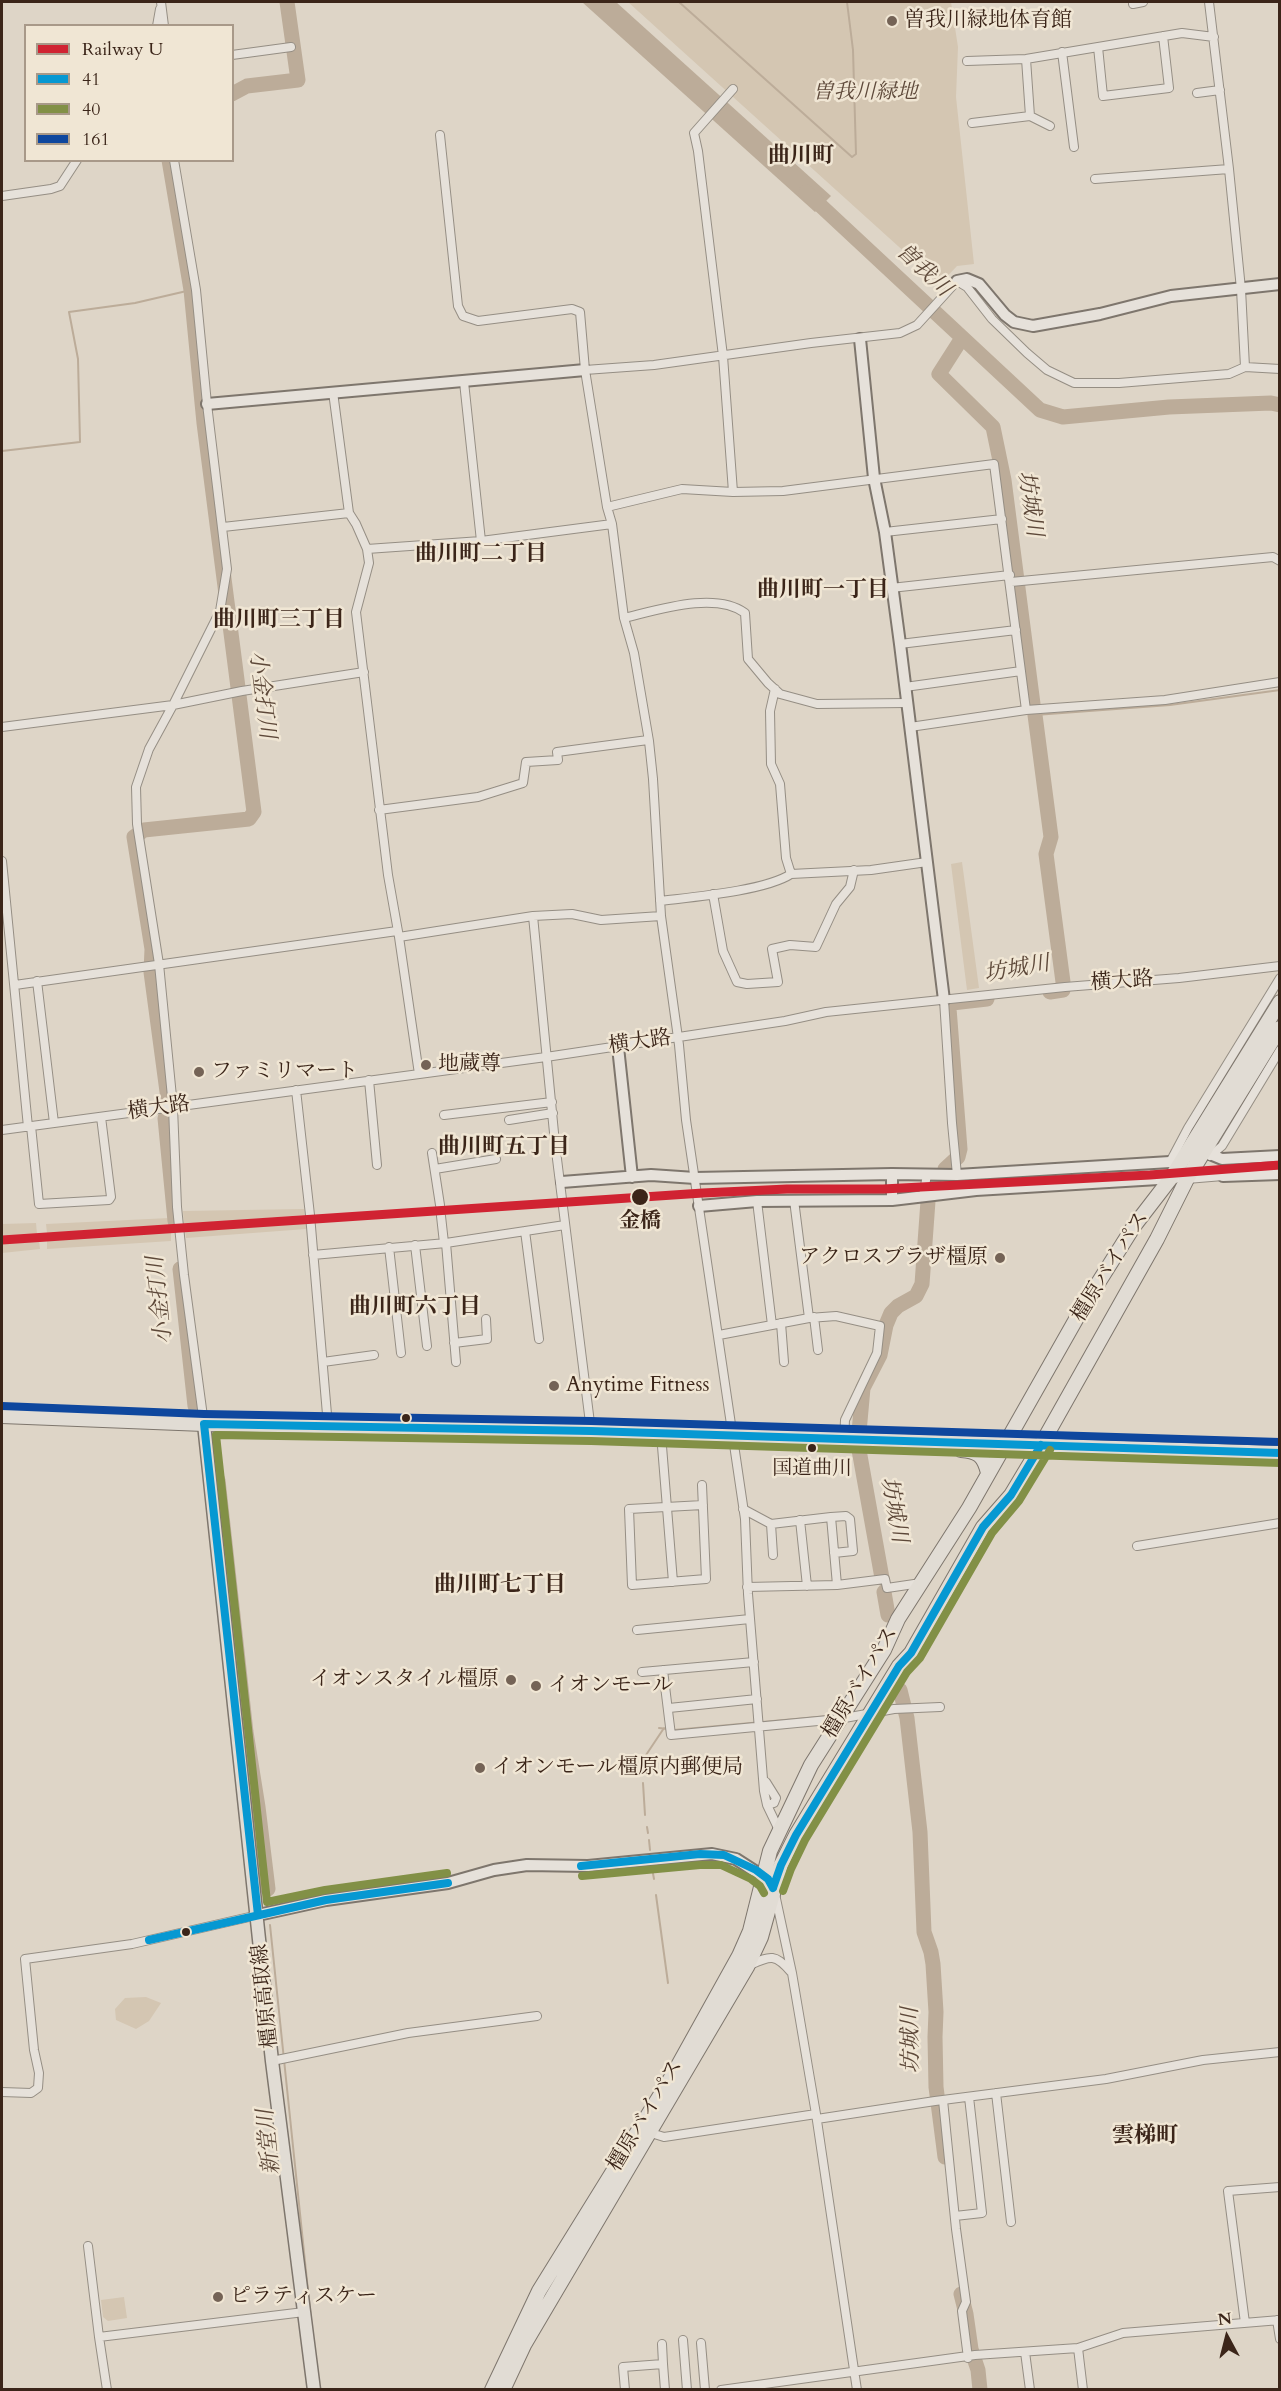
<!DOCTYPE html>
<html>
<head>
<meta charset="utf-8">
<style>
	body { margin:0 }
	#map { position:relative; width:1281px; height:2391px; overflow:hidden; background:#ded5c7; font-family:Cardo,serif }
	canvas { display:block }
	.frame { position:absolute; inset:0; border:3px solid #3b2519; pointer-events:none }
	.legend { position:absolute; left:24px; top:24px; width:210px; height:138px; box-sizing:border-box; background:#f0e6d4; border:2px solid #a89989; margin:0; padding:8px 10px; list-style:none; font-size:18px; color:#3b2519 }
	.legend li { display:flex; align-items:center; gap:12px; height:30px }
	.legend b { width:30px; border:2px solid #a89989 }
	.north { position:absolute; left:1197px; top:2307px; width:60px; height:60px; -webkit-text-stroke:4px #f0e6d4; paint-order:stroke; rotate:353deg; font-size:16px; font-weight:700; line-height:24px; text-align:center; color:#3b2519 }
	.north::after { content:''; display:block; margin:auto; width:21px; height:27px; background:#3b2519; clip-path:polygon(50% 0,100% 100%,50% 72%,0 100%) }
</style>
</head>
<body>
<div id="map">
<canvas width="1281" height="2391"></canvas>
<div class="frame"></div>
<ul class="legend">
<li><b style="height:8px;background:#d02332"></b>Railway U</li>
<li><b style="height:8px;background:#0698d2"></b>41</li>
<li><b style="height:8px;background:#829046"></b>40</li>
<li><b style="height:8px;background:#0e479e"></b>161</li>
</ul>
<div class="north">N</div>
</div>
<script>
const g = document.querySelector('canvas').getContext('2d');
g.lineJoin = 'round';
function fillPath(path, color) { g.fillStyle = color; g.fill(path, 'evenodd'); }
function strokePath(path, color, width, dash) { g.strokeStyle = color; g.lineWidth = width; g.lineCap = dash ? 'butt' : 'round'; g.setLineDash(dash || []); g.stroke(path); }
function write(font, color, halo, rows, align = 'center') {
  g.font = font + ' Cardo,"Noto Serif JP",serif'; g.lineWidth = 5; g.setLineDash([]); g.textBaseline = 'middle'; g.strokeStyle = halo; g.fillStyle = color; for (const [text, x, y, turn = 0] of rows) {
    g.save(); g.translate(x, y); g.rotate((+turn || 0) * Math.PI / 180); g.textAlign = isNaN(turn) ? turn : align; if (halo) g.strokeText(text, 0, 0); g.fillText(text, 0, 0); g.restore();
  }
}
fillPath(new Path2D(`
	M 628,2 L 951,2 L 958,47 L 956,97 L 974,264 L 957,266 L 940,284 Z
	M 962,862 L 979,988 L 967,990 L 951,864 Z
	M 304,1209 L 305,1215 L 184,1224 L 183,1211 Z
	M 169,1218 L 169,1225 L 47,1233 L 46,1224 Z
	M 306,1222 L 306,1229 L 186,1238 L 185,1231 Z
	M 36,1223 L 37,1234 L 2,1236 L 2,1224 Z
	M 171,1232 L 171,1241 L 47,1249 L 47,1241 Z
	M 39,1241 L 40,1249 L 2,1253 L 2,1243 Z
	M 146,1997 L 161,2003 L 149,2021 L 136,2029 L 116,2020 L 115,2009 L 125,1998 Z
	M 124,2297 L 127,2318 L 108,2321 L 103,2317 L 101,2300 Z`), '#d4c6b2');
fillPath(new Path2D(`
	M 582,2 L 616,2 L 831,196 L 815,212 Z`), '#bcac99');
strokePath(new Path2D(`
	M 679,2 L 852,157 L 856,154 L 853,50 L 847,2
	M 2,451 L 80,442 L 78,359 L 69,312 L 135,303 L 191,290
	M 1035,715 L 1170,705 L 1280,690
	M 659,1728 L 668,1729
	M 674,1730 L 828,1716
	M 646,1755 L 664,1728
	M 643,1783 L 645,1815
	M 647,1827 L 648,1833
	M 649,1840 L 650,1850
	M 652,1868 L 654,1879
	M 656,1895 L 668,1983
	M 270,1925 L 312,2329`), '#bcac99', 2);
strokePath(new Path2D(`
	M 232,94 L 247,86 L 298,80 L 287,2
	M 806,192 L 1040,410 L 1063,417 L 1169,407 L 1271,403 L 1280,405
	M 962,338 L 939,374 L 993,427 L 1004,480 L 1033,704
	M 1035,715 L 1051,837 L 1046,854 L 1063,982 L 1063,990 L 1050,992
	M 168,1099 L 151,972 L 152,949 L 134,837 L 144,830 L 249,819 L 254,812 L 204,423 L 191,290 L 169,160
	M 165,1118 L 175,1221
	M 945,1169 L 958,1157 L 960,1149 L 949,1008 L 952,1003 L 987,999
	M 930,1190 L 934,1181
	M 180,1269 L 195,1406
	M 859,1432 L 863,1388 L 880,1355 L 886,1325 L 891,1313 L 898,1306 L 916,1296 L 922,1284 L 928,1201
	M 859,1450 L 882,1578
	M 218,1480 L 246,1732 L 258,1807 L 268,1889
	M 884,1592 L 888,1615
	M 900,1690 L 907,1718 L 920,1832 L 924,1932 L 931,1952 L 933,1964 L 936,2012 L 935,2037 L 936,2087 L 945,2157
	M 961,2294 L 966,2314 L 971,2349 L 978,2370 L 980,2390`), '#bcac99', 15);
const street = new Path2D(`
	M 161,2 L 164,26
	M 1209,2 L 1229,169 L 1241,289 L 1245,367
	M 1133,4 L 1143,2
	M 157,26 L 160,9
	M 1098,47 L 1103,96 L 1169,88 L 1163,36
	M 1062,52 L 1074,147
	M 232,55 L 291,47
	M 967,61 L 1026,59 L 1182,33 L 1214,37
	M 733,89 L 694,133 L 698,151 L 723,356 L 733,492
	M 1197,93 L 1220,90
	M 1030,116 L 1050,126
	M 972,123 L 1030,116 L 1026,59
	M 440,135 L 458,306 L 463,316 L 478,321 L 572,309 L 580,312 L 585,370 L 607,507 L 612,524 L 624,618 L 634,653 L 649,741 L 653,779 L 661,916 L 679,1045 L 686,1120 L 745,1519 L 748,1594 L 764,1791 L 767,1805 L 779,1830
	M 174,160 L 196,290 L 207,404 L 227,569 L 220,611 L 173,705 L 149,749 L 136,787 L 137,824 L 159,964 L 173,1107 L 177,1207 L 184,1275 L 204,1424
	M 1095,179 L 1229,169
	M 2,196 L 51,189 L 60,186 L 77,160
	M 585,370 L 654,365 L 811,343 L 900,333 L 917,325 L 957,281 L 967,287 L 992,319 L 1027,353 L 1047,370 L 1074,383 L 1119,383 L 1229,374 L 1245,367 L 1280,369
	M 464,382 L 481,541
	M 333,392 L 349,513 L 356,524 L 367,549 L 369,563 L 356,612 L 388,875 L 399,937 L 419,1074
	M 607,507 L 682,489 L 733,492 L 783,491 L 994,464 L 1026,710
	M 223,527 L 349,513
	M 885,532 L 1002,519
	M 367,549 L 481,541 L 612,524
	M 1011,582 L 1273,557 L 1280,561
	M 891,588 L 1010,575
	M 624,618 C 658,610 715,591 745,613 L 748,659 L 768,683 L 780,694 L 817,704 L 906,703
	M 900,644 L 1016,630
	M 905,687 L 1021,671
	M 775,689 L 770,711 L 771,764 L 780,784 L 786,858 L 791,874
	M 2,727 L 173,705 L 242,691 L 364,672
	M 910,727 L 1026,710 L 1165,700 L 1280,682
	M 379,810 L 478,797 L 523,783 L 526,762 L 558,760 L 557,752 L 648,740
	M 2,861 L 28,1127
	M 713,894 L 723,951 L 737,982 L 747,984 L 778,982 L 772,949 L 790,945 L 816,947 L 836,904 L 850,887 L 854,870
	M 660,901 C 692,897 765,891 791,874 L 871,870 L 927,862
	M 533,916 L 555,1143 L 591,1431
	M 399,937 L 533,916 L 572,914 L 601,920 L 661,916
	M 37,981 L 54,1123
	M 15,985 L 397,931
	M 944,1000 L 952,1123 L 957,1175
	M 369,1080 L 377,1165
	M 296,1090 L 310,1215 L 328,1426
	M 444,1115 L 552,1102
	M 509,1120 L 553,1113
	M 31,1126 L 39,1204 L 109,1200 L 111,1197 L 101,1117
	M 2,1130 L 546,1057 L 785,1021 L 826,1012 L 1065,987 L 1179,978 L 1280,966
	M 432,1153 L 440,1205
	M 1210,1156 L 1222,1146 L 1280,1050
	M 1175,1163 L 1170,1162 L 1188,1128 L 1280,978
	M 435,1169 L 496,1159
	M 1187,1179 L 1223,1176
	M 923,1196 L 927,1175
	M 794,1200 L 809,1318
	M 757,1201 L 772,1325
	M 441,1216 L 444,1243
	M 525,1231 L 539,1339
	M 446,1243 L 456,1362
	M 415,1245 L 427,1346
	M 389,1247 L 401,1353
	M 313,1255 L 446,1243 L 565,1225
	M 814,1317 L 818,1350
	M 781,1323 L 784,1362
	M 719,1335 L 809,1318 L 836,1316 L 880,1326 L 877,1353 L 845,1420 L 844,1440
	M 454,1343 L 487,1339 L 486,1319
	M 323,1362 L 374,1355
	M 661,1434 L 673,1582
	M 702,1485 L 706,1579 L 632,1585 L 629,1509 L 703,1505
	M 743,1509 L 771,1524 L 773,1555
	M 831,1517 L 846,1516 L 850,1519 L 853,1551 L 834,1553
	M 800,1520 L 807,1586
	M 771,1524 L 831,1517 L 837,1585
	M 1137,1546 L 1280,1523
	M 747,1587 L 837,1585 L 885,1579 L 887,1588 L 921,1583
	M 637,1630 L 750,1619
	M 663,1670 L 671,1735 L 839,1719 L 894,1709 L 940,1707
	M 642,1672 L 754,1662
	M 669,1708 L 757,1699
	M 766,1782 L 776,1798 L 774,1803 L 767,1805
	M 775,1894 L 792,1973 L 816,2114 L 857,2390
	M 750,1965 C 770,1956 775,1953 791,1972
	M 272,2061 L 408,2033 L 537,2016
	M 2,2092 L 31,2093 L 38,2088 L 39,2073 L 34,2050 L 25,1959 L 132,1944 L 258,1915
	M 996,2093 L 1011,2222
	M 943,2100 L 956,2229 L 966,2302 L 962,2311 L 968,2358
	M 817,2119 L 935,2101 L 1106,2079 L 1203,2060 L 1280,2052
	M 651,2133 L 664,2137 L 816,2114
	M 955,2216 L 982,2213 L 969,2097
	M 88,2246 L 99,2337
	M 1277,2320 L 1280,2339
	M 1245,2323 L 1228,2191 L 1280,2187
	M 683,2340 L 687,2390
	M 701,2343 L 705,2390
	M 662,2344 L 663,2364
	M 1078,2348 L 1083,2390
	M 1025,2352 L 1030,2390
	M 107,2390 L 99,2337 L 304,2312
	M 625,2390 L 623,2367 L 663,2364 L 665,2390
	M 721,2390 L 975,2355 L 1078,2348 L 1123,2333 L 1280,2320`);
const secondary = new Path2D(`
	M 957,281 L 967,279 L 979,284 L 1005,315 L 1014,322 L 1033,326 L 1100,314 L 1171,296 L 1280,284
	M 860,339 L 874,478 L 885,532 L 900,644 L 944,1000
	M 207,404 L 585,370
	M 618,1047 L 632,1177
	M 1205,1152 L 1222,1159 L 1280,1156
	M 892,1174 L 892,1200
	M 1223,1176 L 1280,1174
	M 562,1182 L 651,1175 L 695,1178 L 892,1174 L 957,1175 L 1170,1162
	M 699,1206 L 757,1201 L 892,1200 L 976,1190 L 1175,1178
	M 258,1915 L 326,1900 L 448,1883 L 494,1870 L 527,1865 L 588,1866 L 712,1854 L 736,1859 L 767,1879`);
const primary = new Path2D(`
	M 204,1424 L 272,2061 L 314,2390`);
const highway = new Path2D(`
	M 2,1416 L 204,1424 L 591,1431 L 1280,1453
	M 961,1450 C 978,1451 984,1456 988,1473
	M 492,2390 L 539,2291 L 674,2073 L 739,1956 L 750,1931 L 770,1851 L 811,1765 L 884,1650 L 898,1619 L 969,1508 L 1083,1307 L 1134,1226 L 1171,1178 L 1280,1002
	M 503,2390 L 524,2345 L 747,1967 L 761,1937 L 781,1865 L 796,1835 L 899,1666 L 911,1653 L 983,1527 L 1011,1495 L 1041,1445 L 1157,1239 L 1187,1179 L 1280,1028`);
strokePath(street, '#958e84', 10);
strokePath(secondary, '#7e766d', 14);
strokePath(primary, '#7e766d', 15);
strokePath(highway, '#7e766d', 16);
strokePath(street, '#e6e1da', 8);
strokePath(secondary, '#e6e1da', 10);
strokePath(primary, '#e1dcd4', 12);
strokePath(highway, '#e1dcd4', 14);
strokePath(new Path2D(`
	M 581,1866 L 700,1854 L 724,1855 L 756,1870 L 768,1879 L 773,1888
	M 773,1888 L 781,1865 L 796,1835 L 899,1666 L 911,1653 L 983,1527 L 1011,1495 L 1041,1445
	M 258,1915 L 204,1424 L 591,1431 L 1280,1453
	M 149,1940 L 326,1900 L 448,1883`), '#0698d2', 8);
strokePath(new Path2D(`
	M 447,1873 L 325,1890 L 267,1902 L 216,1435 L 591,1441 L 1280,1463
	M 582,1876 L 700,1865 L 721,1865 L 751,1879 L 760,1886 L 764,1893
	M 783,1891 L 791,1869 L 805,1840 L 907,1672 L 920,1658 L 992,1533 L 1019,1501 L 1050,1450`), '#829046', 8);
strokePath(new Path2D(`
	M 2,1406 L 204,1414 L 591,1421 L 1280,1442`), '#0e479e', 8);
strokePath(new Path2D(`
	M 2,1240 L 703,1193 L 787,1189 L 883,1189 L 1150,1175 L 1280,1165`), '#d02332', 9);
for (const [x, y, r, color] of [
	[892,21,6,"#746356"],
	[426,1065,6,"#746356"],
	[199,1072,6,"#746356"],
	[640,1197,9,"#3b2519"],
	[1000,1258,6,"#746356"],
	[554,1386,6,"#746356"],
	[406,1418,5,"#3b2519"],
	[812,1448,5,"#3b2519"],
	[511,1680,6,"#746356"],
	[536,1686,6,"#746356"],
	[480,1768,6,"#746356"],
	[186,1932,5,"#3b2519"],
	[218,2297,6,"#746356"]
]) { const dot = new Path2D(); dot.arc(x, y, r, 0, 2 * Math.PI); g.fillStyle = color; g.fill(dot); strokePath(dot, '#f0e6d4', 2); }
write('20px', '#3b2519', '#f0e6d4', [
	["国道曲川",812,1469]
]);
write('21px', '#3b2519', '#f0e6d4', [
	["曽我川緑地体育館",904,21],
	["地蔵尊",438,1065],
	["ファミリマート",211,1072],
	["アクロスプラザ橿原",988,1258,"right"],
	["Anytime Fitness",566,1386],
	["イオンスタイル橿原",499,1680,"right"],
	["イオンモール",548,1686],
	["イオンモール橿原内郵便局",492,1768],
	["ピラティスケー",230,2297]
], 'left');
write('italic 21px', '#5f4a3b', '#f0e6d4', [
	["曽我川緑地",865,93]
]);
write('21px', '#3b2519', '#f0e6d4', [
	["横大路",1122,982,-4],
	["横大路",640,1043,-8],
	["横大路",159,1109,-8],
	["橿原バイパス",1111,1267,-58],
	["橿原バイパス",861,1683,-59],
	["橿原高取線",266,1996,-96],
	["橿原バイパス",646,2116,-59]
]);
write('bold 21px', '#3b2519', '#f0e6d4', [
	["金橋",640,1222]
]);
write('bold 22px', '#3b2519', '#f0e6d4', [
	["曲川町",801,157],
	["曲川町二丁目",481,555],
	["曲川町一丁目",823,591],
	["曲川町三丁目",279,621],
	["曲川町五丁目",504,1148],
	["曲川町六丁目",415,1308],
	["曲川町七丁目",500,1586],
	["雲梯町",1145,2137]
]);
write('italic 22px', '#5d4839', '#f0e6d4', [
	["曽我川",923,271,43],
	["坊城川",1029,504,82],
	["小金打川",261,695,83],
	["坊城川",1017,970,-10],
	["小金打川",161,1300,-96],
	["坊城川",893,1510,80],
	["坊城川",912,2040,-91],
	["新堂川",270,2142,-96]
]);
</script>
</body>
</html>
